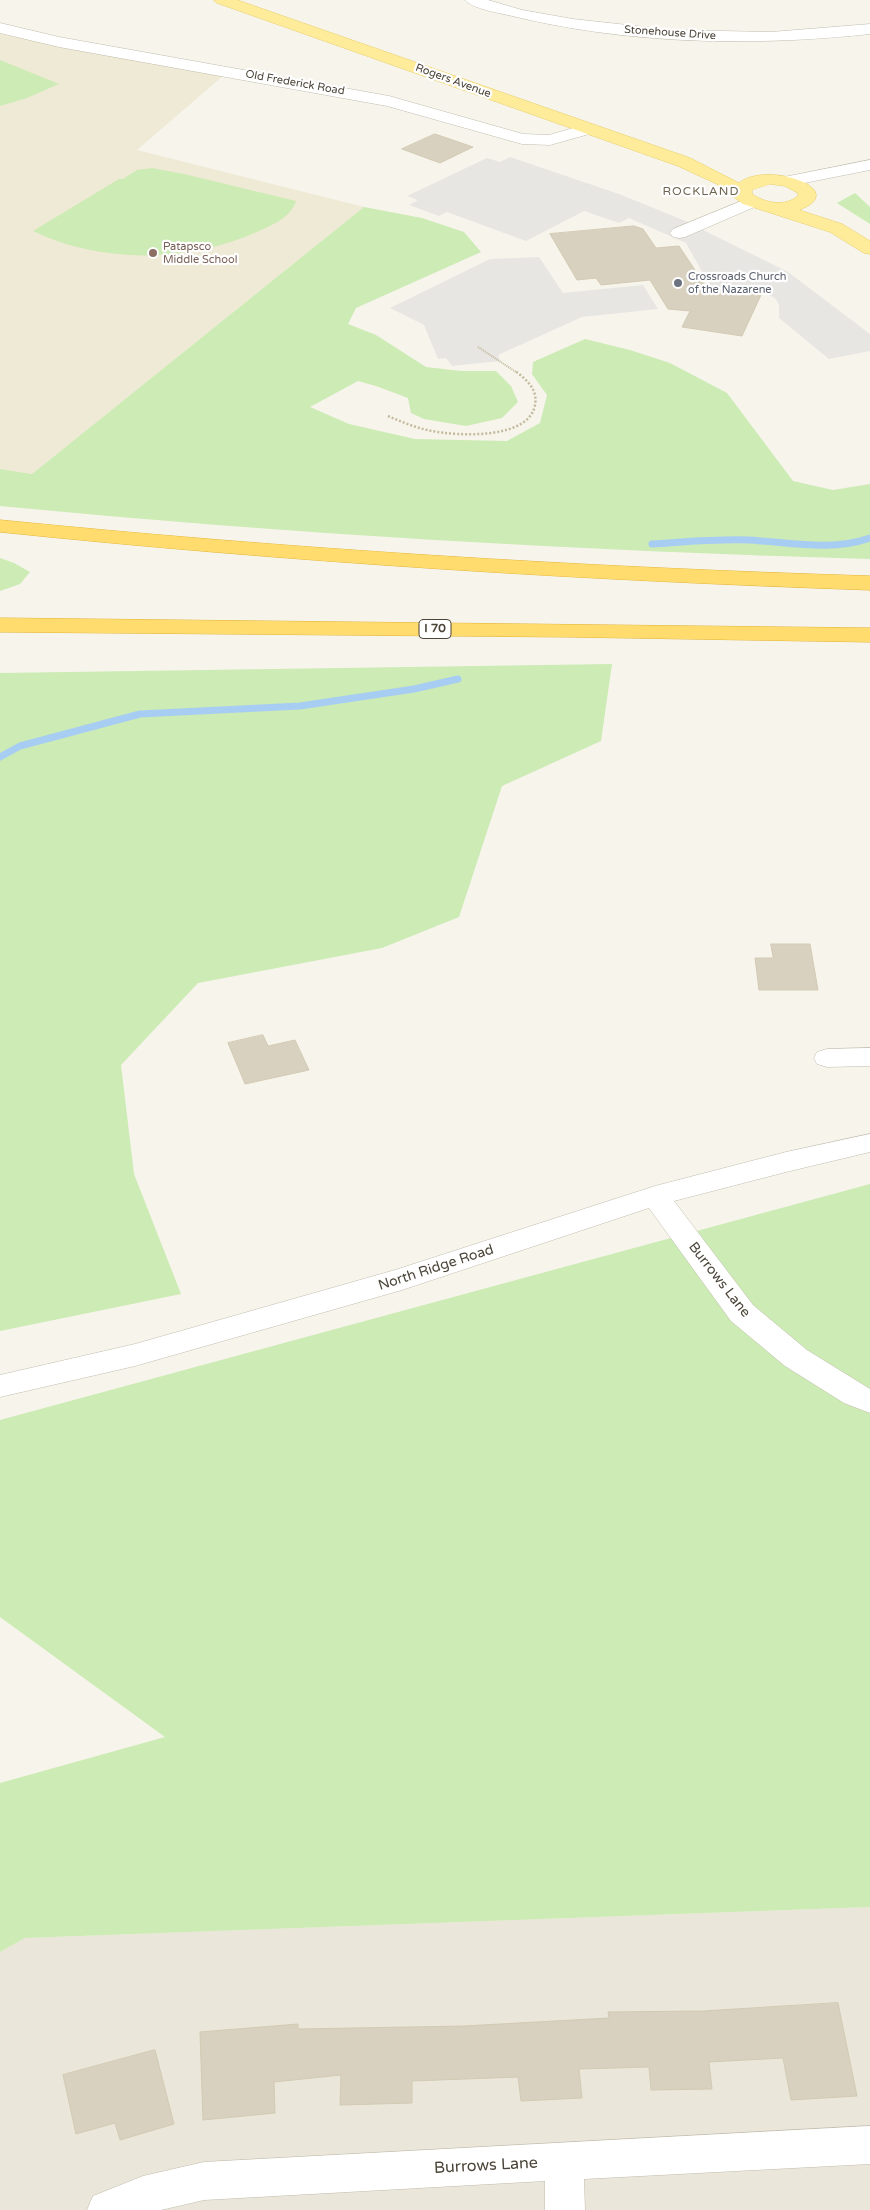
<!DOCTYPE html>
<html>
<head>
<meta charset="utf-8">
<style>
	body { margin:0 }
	canvas { display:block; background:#f6f4eb }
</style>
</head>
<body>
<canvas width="870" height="2210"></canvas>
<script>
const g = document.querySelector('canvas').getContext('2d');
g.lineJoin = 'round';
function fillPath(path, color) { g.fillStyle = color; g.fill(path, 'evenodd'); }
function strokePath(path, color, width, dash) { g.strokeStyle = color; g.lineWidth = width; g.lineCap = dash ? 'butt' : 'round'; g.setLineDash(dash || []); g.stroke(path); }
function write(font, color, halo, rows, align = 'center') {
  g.font = font + ' "Varela Round",sans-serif'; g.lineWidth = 4.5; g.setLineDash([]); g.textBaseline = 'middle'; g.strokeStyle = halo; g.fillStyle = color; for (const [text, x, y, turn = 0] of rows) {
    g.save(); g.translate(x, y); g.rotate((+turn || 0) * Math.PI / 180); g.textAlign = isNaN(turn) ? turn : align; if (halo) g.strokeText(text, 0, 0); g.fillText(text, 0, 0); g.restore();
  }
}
fillPath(new Path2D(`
	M 870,1907 L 870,2210 L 0,2210 L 0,1952 L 25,1938 Z`), '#eae6d9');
fillPath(new Path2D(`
	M 0,34 L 224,75 L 137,150 L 364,207 L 32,474 L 0,469 Z`), '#efead5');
fillPath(new Path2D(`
	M 0,60 L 59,84 L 27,98 L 0,106 Z
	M 152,168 L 184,174 L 296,201 C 290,218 274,224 259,231 C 190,263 101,264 33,231 L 119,179 L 123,179 L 137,170 Z
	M 855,193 L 870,207 L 870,224 L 837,203 Z
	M 364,207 L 422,218 L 464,232 L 481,252 L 356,308 L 348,324 L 376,335 L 426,367 L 461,371 L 496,371 L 511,386 L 518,402 L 502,418 L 466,426 L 424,419 L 411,413 L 408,398 L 376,386 L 358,381 L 310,407 L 349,424 L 415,439 L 507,441 L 540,423 L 547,395 L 532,374 L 533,362 L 585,339 L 630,350 L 670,363 L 727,393 L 793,481 L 833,490 L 870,484 L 870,559 C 580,551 289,534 0,506 L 0,469 L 32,474 Z
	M 0,558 L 14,563 L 30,572 L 20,584 L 0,591 Z
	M 612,664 L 601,741 L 502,786 L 459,917 L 382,948 L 198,983 L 121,1065 L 134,1174 L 181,1294 L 0,1331 L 0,673 Z
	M 870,1184 L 870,1907 L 25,1938 L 0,1952 L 0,1783 L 165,1737 L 0,1617 L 0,1420 Z`), '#cdebb4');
fillPath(new Path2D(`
	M 510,157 L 619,194 L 683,220 L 788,272 L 870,334 L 870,351 L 829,359 L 779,318 L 779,305 L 776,299 L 769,295 L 710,286 L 686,243 L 629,218 L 619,223 L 584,211 L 526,241 L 447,212 L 439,216 L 409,205 L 418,200 L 407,196 L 487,158 L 500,162 Z
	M 539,257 L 563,293 L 643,285 L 658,309 L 582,317 L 498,355 L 500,361 L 452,366 L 446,358 L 438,359 L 424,325 L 390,308 L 490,259 Z`), '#e8e6e3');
strokePath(new Path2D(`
	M 652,544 C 684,542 716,539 748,540 C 790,542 829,552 870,538
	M 0,757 L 20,746 L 140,714 L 300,706 L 414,689 L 458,679`), '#a8cdf3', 7);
const building = new Path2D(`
	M 435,134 L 473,147 L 440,163 L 402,149 Z
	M 634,226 L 643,229 L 656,248 L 679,246 L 707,288 L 761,295 L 742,336 L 682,327 L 690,311 L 668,309 L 650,280 L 601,285 L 596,278 L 577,280 L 550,234 Z
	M 771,944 L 810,944 L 818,990 L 759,990 L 755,958 L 773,958 Z
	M 263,1035 L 268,1046 L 295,1040 L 309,1070 L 245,1084 L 228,1043 Z
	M 838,2003 L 857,2096 L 791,2100 L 783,2058 L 709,2062 L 712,2089 L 651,2090 L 649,2067 L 579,2069 L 582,2098 L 521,2101 L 518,2077 L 412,2081 L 412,2103 L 340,2105 L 341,2075 L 274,2082 L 275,2113 L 203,2120 L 200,2032 L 298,2024 L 298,2029 L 464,2026 L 609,2018 L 608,2012 L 703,2011 Z
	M 155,2050 L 174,2124 L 120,2140 L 115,2123 L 76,2134 L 63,2075 Z`);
fillPath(building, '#d8d1c0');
strokePath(building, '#d3cab3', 1);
const minor = new Path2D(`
	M 465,0 L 488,0 L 522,10 L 573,19 L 673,30 L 771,32 L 870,24 L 870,34 C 750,47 625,44 508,15 C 498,13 471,8 465,0 Z
	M 0,23 L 59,37 L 389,96 L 523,134 L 549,135 L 587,124 L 593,125 L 595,129 L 593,133 L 550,145 L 522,144 L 387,106 L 59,47 L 0,33 Z
	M 870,160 L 870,170 L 789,186 L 783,185 L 780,181 L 783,177 L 789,176 Z
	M 751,197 L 757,198 L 760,202 L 757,206 L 685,237 L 679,238 L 673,237 L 670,233 L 673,229 Z
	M 870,1048 L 870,1066 L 827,1067 L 817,1064 L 814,1058 L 817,1052 L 827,1049 Z
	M 870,1134 L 870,1152 L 786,1172 L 674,1201 L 753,1305 L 807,1350 L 870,1389 L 870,1413 L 844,1403 L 785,1366 L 731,1321 L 649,1208 L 402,1290 L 135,1366 L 0,1397 L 0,1375 L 135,1344 L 395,1270 L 655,1186 L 786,1152 Z
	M 870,2126 L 870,2164 L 584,2179 L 585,2210 L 545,2210 L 545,2181 L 204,2200 L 161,2210 L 87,2210 L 93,2196 L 143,2176 L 204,2162 Z`);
const major = new Path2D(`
	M 214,0 L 237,0 L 690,158 L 739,183 C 767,160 852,190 799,210 L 842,224 L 870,241 L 870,254 L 864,253 L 830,232 L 743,204 L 717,184 L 678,166 L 217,3 ZM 770,184 L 785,186 L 798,193 L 798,196 C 785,207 765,203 752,194 L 752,190 Z`);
const highway = new Path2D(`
	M 0,520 C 289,549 579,567 870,576 L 870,590 C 579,580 289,562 0,532 Z
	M 0,618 L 870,628 L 870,642 L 570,637 L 0,632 Z`);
strokePath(minor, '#c2bdad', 1);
strokePath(major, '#e7cd68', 1);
strokePath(highway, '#e2b439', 1);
strokePath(new Path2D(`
	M 478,347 L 516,372`), '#c4ba9e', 2, [1, 1]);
strokePath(new Path2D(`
	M 388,416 C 402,422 416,428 432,431 C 457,436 529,440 535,405 C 538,389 526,379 515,371`), '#c4ba9e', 2.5, [2, 2]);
fillPath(minor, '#fff');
fillPath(major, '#ffec9b');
fillPath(highway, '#ffdc6d');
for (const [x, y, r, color] of [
	[153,253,5,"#8d6e63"],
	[678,283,5,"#6b7280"]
]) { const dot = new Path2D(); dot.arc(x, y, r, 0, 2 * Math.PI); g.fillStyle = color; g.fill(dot); strokePath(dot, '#fff', 2); }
write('11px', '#4b4539', '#fff', [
	["Stonehouse Drive",670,33,4],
	["Rogers Avenue",453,81,20],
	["Old Frederick Road",295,83,10]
]);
write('11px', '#785e54', '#fff', [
	["Patapsco",163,247],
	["Middle School",163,260]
], 'left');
write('11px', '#5b616d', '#fff', [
	["Crossroads Church",688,277],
	["of the Nazarene",688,290]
], 'left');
g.letterSpacing = '1px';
write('12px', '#6e654f', '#fff', [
	["ROCKLAND",701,192]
]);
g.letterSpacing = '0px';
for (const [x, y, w] of [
	[435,629,32]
]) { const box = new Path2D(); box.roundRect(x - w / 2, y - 9.5, w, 19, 4); g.fillStyle = '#fff'; g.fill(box); strokePath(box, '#4b4539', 1); }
write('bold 12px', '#4b4539', null, [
	["I 70",435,629]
]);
write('14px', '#4b4539', '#fff', [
	["North Ridge Road",436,1268,-18],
	["Burrows Lane",719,1280,52]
]);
write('16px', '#4b4539', '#fff', [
	["Burrows Lane",486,2166,-3]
]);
</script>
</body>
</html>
